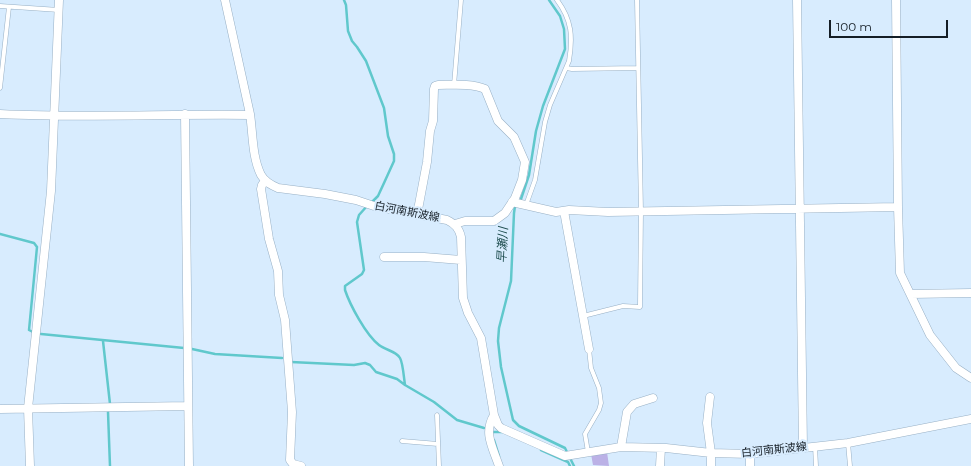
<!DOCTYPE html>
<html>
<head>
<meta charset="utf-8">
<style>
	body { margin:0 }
	#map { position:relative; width:971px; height:466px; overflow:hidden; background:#d8ecfe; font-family:Montserrat,sans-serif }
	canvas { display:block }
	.scale { position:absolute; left:829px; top:20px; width:119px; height:18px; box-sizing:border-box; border:2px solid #151e26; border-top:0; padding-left:5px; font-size:12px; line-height:14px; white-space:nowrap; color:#151e26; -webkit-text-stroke:3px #d8ecfe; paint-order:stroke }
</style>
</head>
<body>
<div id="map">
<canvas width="971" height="466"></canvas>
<div class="scale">100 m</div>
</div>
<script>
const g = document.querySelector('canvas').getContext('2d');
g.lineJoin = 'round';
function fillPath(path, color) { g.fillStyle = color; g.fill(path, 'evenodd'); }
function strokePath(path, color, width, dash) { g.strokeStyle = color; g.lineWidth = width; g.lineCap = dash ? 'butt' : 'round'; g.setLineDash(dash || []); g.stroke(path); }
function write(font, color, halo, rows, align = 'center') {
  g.font = font + ' Montserrat,"Noto Sans JP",sans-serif'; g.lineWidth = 4; g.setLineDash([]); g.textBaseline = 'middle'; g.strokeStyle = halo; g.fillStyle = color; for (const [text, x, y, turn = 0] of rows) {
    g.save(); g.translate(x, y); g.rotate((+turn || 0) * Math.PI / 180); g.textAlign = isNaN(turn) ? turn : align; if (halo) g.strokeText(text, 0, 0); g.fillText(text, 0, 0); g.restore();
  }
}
fillPath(new Path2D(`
	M 607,452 L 609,466 L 593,465 L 591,454 Z`), '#bbb1e6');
strokePath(new Path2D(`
	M 344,0 L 346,5 L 348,31 L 352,41 L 357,47 L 366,61 L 384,108 L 388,136 L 394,154 L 394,161 L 384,183 L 378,196 L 371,203
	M 549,0 L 560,16 L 564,29 L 565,49 L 543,106 L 536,131 L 529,175 L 521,199 L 515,206 L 514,213 L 511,281 L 499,328 L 498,341 L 501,367 L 513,420 L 519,426 L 565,448 L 574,466
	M 367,206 L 359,215 L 357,222 L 364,270 L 362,274 L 345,286 L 345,290 C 350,305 366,335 379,345 C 385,350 396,351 400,358 C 403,363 404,379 405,385 L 434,402 L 457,420 L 484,428
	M 0,234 L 34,243 L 37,247 L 29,330 L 33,332
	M 41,334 L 184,348
	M 103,341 L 110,404
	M 192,349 L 215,354 L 282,358
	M 291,362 L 354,365 L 365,363 L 370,365 L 376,372 L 397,379 L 405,385
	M 108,412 L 110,466
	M 492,433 L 492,432 L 502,432
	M 494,440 L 499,456
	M 541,450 L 568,462 L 570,466`), '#60c8cc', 2.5);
const service = new Path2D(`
	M 0,6 L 59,10
	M 566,68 L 572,69 L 638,68
	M 454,85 L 461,0
	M 0,88 L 9,7
	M 526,205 L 535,180 L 545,122 L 550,105 L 569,61 C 573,37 572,20 557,0
	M 583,316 L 623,306 L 640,307 L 640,305 L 641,211 L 637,0
	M 437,415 L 439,466
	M 402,441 L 438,444
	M 848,443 L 850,466
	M 815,446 L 816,466
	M 588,452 L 585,434 L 599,410 L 601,403 L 599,388 L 591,368 L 589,349`);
const minor = new Path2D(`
	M 225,0 C 233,38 242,76 250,114 C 253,134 252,157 261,175 C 265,182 271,185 278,188 L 325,194 L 356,200 L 374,206 L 447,220 C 455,224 459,228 461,237 L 463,298 L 468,313 L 481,338 L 494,415 L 498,425 L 501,428 L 565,456 L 621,447 L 666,448 L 711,453 L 750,454 L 848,443 L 971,419
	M 797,0 L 803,447
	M 896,0 L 898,207 L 900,273 L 930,335 L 956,368 L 971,378
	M 0,114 C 83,118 167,114 250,115
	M 185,114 L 189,466
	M 265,181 L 262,185 L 261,189 L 269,239 L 278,271 L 279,295 L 285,320 L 292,412 L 290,460 L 293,464 L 301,466
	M 512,202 L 556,212 L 569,210 L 608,212 L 898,207
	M 564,211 L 589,349
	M 417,215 L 427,162 L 430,131 L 433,121 L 434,89 L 435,86 L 438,85 C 452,85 471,83 485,89 L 498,121 L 514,137 L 525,162 L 522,180 L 515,198 L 505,213 L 494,221 L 465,221 L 455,224
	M 384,257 L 424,257 L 461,260
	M 911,294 L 971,293
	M 710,397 L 707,423 L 711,453 L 711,466
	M 0,409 L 188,406
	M 494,415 C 483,433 493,448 499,466
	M 621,447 L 627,412 L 634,404 L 653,398
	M 30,466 L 28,408 L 51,191 L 59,0
	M 660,466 L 661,448
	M 750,466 L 750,454`);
strokePath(service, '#98b0c5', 5);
strokePath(minor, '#98b0c5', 9);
strokePath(service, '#fff', 4);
strokePath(minor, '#fff', 8);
write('11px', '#151e26', '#d8ecfe', [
	["白河南斯波線",407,212,11],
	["白河南斯波線",774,450,-6]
]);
write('italic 12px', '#1f4e50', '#d8ecfe', [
	["早瀬川",503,245,-87]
]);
</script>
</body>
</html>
